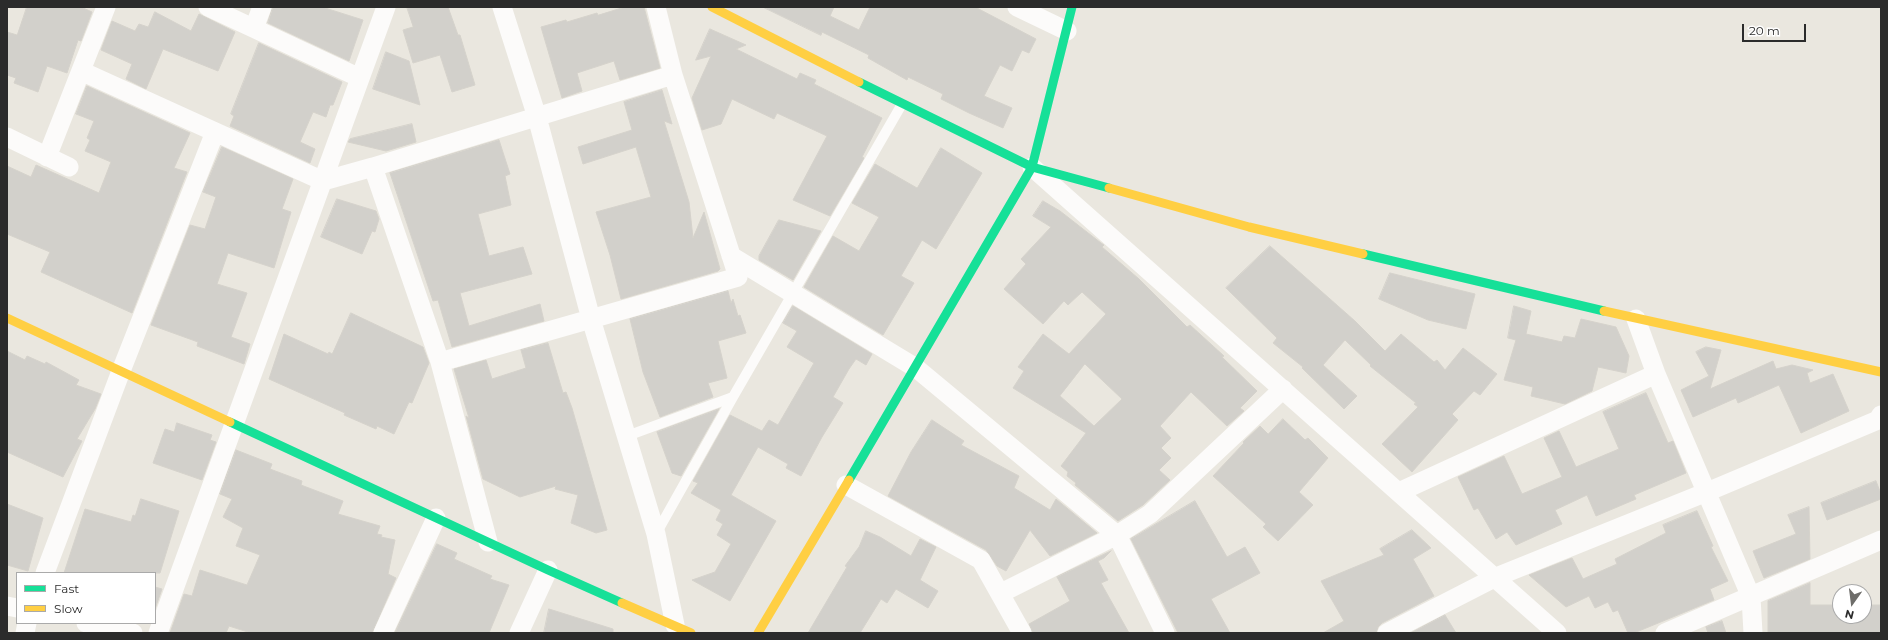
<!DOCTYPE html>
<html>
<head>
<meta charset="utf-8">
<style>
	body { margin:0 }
	#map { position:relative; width:1888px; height:640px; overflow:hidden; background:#eae7df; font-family:Montserrat,sans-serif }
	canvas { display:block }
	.frame { position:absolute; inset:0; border:8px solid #2b2b2b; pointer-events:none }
	.legend { position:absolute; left:16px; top:572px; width:140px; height:52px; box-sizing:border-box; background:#fff; border:1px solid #aaa; margin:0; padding:5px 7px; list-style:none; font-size:12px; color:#2b2b2b }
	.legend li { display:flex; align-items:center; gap:8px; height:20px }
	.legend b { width:20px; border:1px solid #aaa }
	.north { position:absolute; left:1832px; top:584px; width:40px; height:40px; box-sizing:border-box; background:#fff; border:1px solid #aaa; border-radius:50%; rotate:194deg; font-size:11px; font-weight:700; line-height:16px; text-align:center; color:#2b2b2b }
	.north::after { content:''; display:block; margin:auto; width:14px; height:18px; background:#6e6d6a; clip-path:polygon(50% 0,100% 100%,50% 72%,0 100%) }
	.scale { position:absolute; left:1742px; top:24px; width:64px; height:18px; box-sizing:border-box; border:2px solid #2b2b2b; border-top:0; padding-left:5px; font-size:12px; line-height:14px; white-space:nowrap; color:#2b2b2b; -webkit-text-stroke:3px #fff; paint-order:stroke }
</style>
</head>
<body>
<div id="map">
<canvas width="1888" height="640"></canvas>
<div class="frame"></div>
<ul class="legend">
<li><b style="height:5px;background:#16e098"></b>Fast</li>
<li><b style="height:5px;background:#ffcf43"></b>Slow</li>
</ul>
<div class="north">N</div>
<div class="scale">20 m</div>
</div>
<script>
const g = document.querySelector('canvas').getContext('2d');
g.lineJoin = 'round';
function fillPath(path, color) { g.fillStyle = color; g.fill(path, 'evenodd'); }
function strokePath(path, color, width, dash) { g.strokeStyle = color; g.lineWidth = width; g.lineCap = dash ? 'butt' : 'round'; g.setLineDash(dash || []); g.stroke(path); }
const building = new Path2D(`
	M 27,7 L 81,7 L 92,12 L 81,41 L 78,40 L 67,73 L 47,66 L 38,92 L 14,83 L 16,78 L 7,75 L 7,32 L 17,35 Z
	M 273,7 L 322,7 L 363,20 L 349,61 L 268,23 Z
	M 407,7 L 448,7 L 458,35 L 460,35 L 475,85 L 452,92 L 440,55 L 413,63 L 403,30 L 413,27 Z
	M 625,7 L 644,7 L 660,68 L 620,80 L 614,61 L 577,73 L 582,91 L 562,98 L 541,27 L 566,20 L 567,22 L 597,13 L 598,15 Z
	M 763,7 L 834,7 L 830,16 L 859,30 L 870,7 L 975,7 L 1036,39 L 1029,53 L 1022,50 L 1012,71 L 1000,65 L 984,96 L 1012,108 L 1003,128 L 969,113 L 941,99 L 943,94 L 908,77 L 907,80 L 868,58 L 869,55 L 822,32 L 821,35 Z
	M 155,12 L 191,31 L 199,14 L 235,32 L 218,71 L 163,49 L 146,89 L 126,79 L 132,64 L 101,50 L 112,21 L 135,31 L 139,24 L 148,27 Z
	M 710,29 L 746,45 L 736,49 L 797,79 L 800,73 L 816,80 L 814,84 L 882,118 L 862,157 L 864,158 L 830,216 L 793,200 L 827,136 L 777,113 L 774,119 L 732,99 L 721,124 L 702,130 L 692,98 L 711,56 L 696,60 Z
	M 259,43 L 342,82 L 333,105 L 330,105 L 326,117 L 313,112 L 300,142 L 315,149 L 310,163 L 230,126 L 234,116 L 231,114 Z
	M 386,52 L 409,61 L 420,105 L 373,89 Z
	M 87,86 L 190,133 L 174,168 L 187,172 L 185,177 L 132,313 L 41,272 L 50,252 L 7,234 L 7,166 L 31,177 L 36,165 L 99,193 L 111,162 L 85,151 L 90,140 L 87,138 L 94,121 L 76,114 Z
	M 662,90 L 672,124 L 664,121 L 689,202 L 693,238 L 704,212 L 720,269 L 718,271 L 621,299 L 610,255 L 596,212 L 651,197 L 636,147 L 583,164 L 578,147 L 632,130 L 624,102 Z
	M 412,124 L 416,142 L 386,151 L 348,142 L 350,139 Z
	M 499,140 L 510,174 L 505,176 L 511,205 L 478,214 L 489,256 L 523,247 L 532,274 L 460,293 L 469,326 L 540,304 L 544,321 L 452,347 L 438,300 L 433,301 L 390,173 Z
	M 222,147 L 293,179 L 282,209 L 291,212 L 274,268 L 228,253 L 217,284 L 247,293 L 231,337 L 250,344 L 244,364 L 197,346 L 198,342 L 151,325 L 190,225 L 205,229 L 216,197 L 203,192 Z
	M 941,148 L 982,173 L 936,249 L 922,240 L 901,276 L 914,283 L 883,335 L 804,287 L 833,236 L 859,251 L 879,217 L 852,203 L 875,164 L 917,188 Z
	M 337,199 L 376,211 L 379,219 L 375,232 L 372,231 L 362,254 L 321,237 Z
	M 1043,201 L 1060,211 L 1101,243 L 1104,245 L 1102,247 L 1139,279 L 1187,327 L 1190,325 L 1224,356 L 1222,357 L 1257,391 L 1240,408 L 1244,411 L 1227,426 L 1191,392 L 1160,426 L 1171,438 L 1161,448 L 1171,458 L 1159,470 L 1170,480 L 1143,505 L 1118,521 L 1075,485 L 1076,483 L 1067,476 L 1068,472 L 1061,466 L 1086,433 L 1013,388 L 1024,371 L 1018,367 L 1043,334 L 1069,354 L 1106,314 L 1082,292 L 1068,305 L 1064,301 L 1043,324 L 1004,289 L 1026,264 L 1021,259 L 1051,227 L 1033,216 ZM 1085,364 L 1122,399 L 1094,426 L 1060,396 Z
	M 779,220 L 821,231 L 793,280 L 759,260 L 759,256 Z
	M 1270,246 L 1355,321 L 1385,351 L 1401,334 L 1434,362 L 1437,360 L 1445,370 L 1463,348 L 1497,374 L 1480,395 L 1474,391 L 1452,414 L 1458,420 L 1412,472 L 1382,444 L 1418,407 L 1414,404 L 1416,403 L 1370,366 L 1371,365 L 1345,340 L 1323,365 L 1357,396 L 1344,409 L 1302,368 L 1303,367 L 1273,343 L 1277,338 L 1226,288 Z
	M 1390,273 L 1475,294 L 1466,329 L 1428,320 L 1379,299 Z
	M 728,291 L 731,303 L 733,299 L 738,316 L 740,315 L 746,333 L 718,341 L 727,378 L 708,383 L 713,397 L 660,417 L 643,372 L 630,319 Z
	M 793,306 L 872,354 L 866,365 L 856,359 L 849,369 L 833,397 L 843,403 L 822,437 L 801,476 L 786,468 L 788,464 L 758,447 L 731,495 L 776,521 L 730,601 L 692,580 L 715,572 L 731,544 L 717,535 L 723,524 L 716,520 L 721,510 L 691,493 L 698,483 L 693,481 L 730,415 L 762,431 L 769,420 L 778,425 L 814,363 L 787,347 L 797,331 L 783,323 Z
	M 1514,306 L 1531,311 L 1526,334 L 1562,342 L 1564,336 L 1575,338 L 1581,319 L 1616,327 L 1629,356 L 1626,373 L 1598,367 L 1592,391 L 1565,404 L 1531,396 L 1533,387 L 1504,380 L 1516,340 L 1508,338 Z
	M 351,313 L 423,347 L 429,363 L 412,403 L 409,402 L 394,434 L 377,426 L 376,429 L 344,415 L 345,413 L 269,379 L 284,334 L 328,354 L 329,352 L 332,354 Z
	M 548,343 L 563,393 L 566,392 L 572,408 L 607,530 L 596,533 L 571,523 L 578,495 L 555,489 L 556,486 L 520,497 L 483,479 L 466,416 L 469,418 L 454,369 L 486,360 L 492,379 L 526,368 L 521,350 Z
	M 1706,347 L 1721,350 L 1710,389 L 1773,361 L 1776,369 L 1792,365 L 1813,370 L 1807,373 L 1810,383 L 1833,374 L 1849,411 L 1801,433 L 1779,385 L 1738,403 L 1736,398 L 1693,417 L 1681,390 L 1709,376 L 1696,352 Z
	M 7,351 L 25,360 L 27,356 L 45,364 L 46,362 L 79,380 L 76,385 L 101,394 L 95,409 L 77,439 L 82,441 L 63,477 L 7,452 Z
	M 1646,393 L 1668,443 L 1673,441 L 1686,473 L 1634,495 L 1636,499 L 1596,516 L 1587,495 L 1555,510 L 1562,524 L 1516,545 L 1507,532 L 1496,539 L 1478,508 L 1474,510 L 1458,477 L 1504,456 L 1522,494 L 1562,477 L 1544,438 L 1559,431 L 1576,467 L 1619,449 L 1603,412 Z
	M 719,409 L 681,476 L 672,473 L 657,432 Z
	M 1283,419 L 1305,440 L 1308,438 L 1328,458 L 1299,492 L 1313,505 L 1278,541 L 1263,527 L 1266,524 L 1213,476 L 1244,443 L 1243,442 L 1260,426 L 1268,434 Z
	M 932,420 L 964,441 L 961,445 L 1019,476 L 1014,488 L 1050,510 L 1056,499 L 1097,533 L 1050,556 L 1030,530 L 1006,571 L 997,566 L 986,550 L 888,496 L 911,452 Z
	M 177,423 L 212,435 L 210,440 L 216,442 L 202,480 L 153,463 L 165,429 L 174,432 Z
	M 236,450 L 272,464 L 270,469 L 302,481 L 301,485 L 343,501 L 338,514 L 380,526 L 377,534 L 382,535 L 381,537 L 395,540 L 388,574 L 396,578 L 372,633 L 251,633 L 229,626 L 226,633 L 170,633 L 184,594 L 192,596 L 200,570 L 247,585 L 260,555 L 236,546 L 243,528 L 223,517 L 232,499 L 220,494 Z
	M 1876,481 L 1881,494 L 1881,499 L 1827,520 L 1821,503 Z
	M 141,499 L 179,511 L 160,573 L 64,573 L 85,509 L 131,522 L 133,515 L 135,516 Z
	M 1195,501 L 1227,557 L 1245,547 L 1260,573 L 1211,599 L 1230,633 L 1178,633 L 1131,539 Z
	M 7,504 L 43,518 L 28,571 L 7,565 Z
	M 1809,507 L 1810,559 L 1764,578 L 1753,551 L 1796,534 L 1788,515 Z
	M 1697,511 L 1713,546 L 1711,547 L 1728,581 L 1710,589 L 1714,600 L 1634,633 L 1628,633 L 1618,610 L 1613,612 L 1608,602 L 1595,608 L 1589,596 L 1566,607 L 1529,575 L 1572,558 L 1583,579 L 1617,564 L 1615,559 L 1666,533 L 1663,525 Z
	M 1412,530 L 1431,548 L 1413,559 L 1434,596 L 1382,623 L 1378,627 L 1376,633 L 1323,633 L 1344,621 L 1321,581 L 1384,555 L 1380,549 Z
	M 866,531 L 880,537 L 911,556 L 920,539 L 936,547 L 920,580 L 938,591 L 928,608 L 896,589 L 887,603 L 881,599 L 860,633 L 808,633 L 847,567 L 845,566 L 859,547 Z
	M 437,544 L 457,553 L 454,559 L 492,576 L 490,579 L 509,585 L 489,633 L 395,633 Z
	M 1111,551 L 1104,558 L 1098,561 L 1108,580 L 1101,583 L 1129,633 L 1033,633 L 1029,624 L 1070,601 L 1057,577 Z
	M 1810,583 L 1810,605 L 1840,605 L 1840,616 L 1864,616 L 1864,605 L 1881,605 L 1881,633 L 1768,633 L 1768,601 Z
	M 155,587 L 162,589 L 155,609 Z
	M 549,609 L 613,629 L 613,633 L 544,633 Z
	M 1445,615 L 1456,633 L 1411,633 Z
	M 1722,621 L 1726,633 L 1708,633 L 1706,627 Z`);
fillPath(building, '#d2d0cb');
strokePath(building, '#d5d2cb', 1);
strokePath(new Path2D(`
	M 627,436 L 733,397
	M 656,534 L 733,397 L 902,104`), '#fcfbfa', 10);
strokePath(new Path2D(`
	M 208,7 L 360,78
	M 502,7 L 537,117 L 591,319 L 656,534 L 675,625
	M 1017,7 L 1067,31
	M 254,28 L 262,7
	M 81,71 L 323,181 L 373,167 L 673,75
	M 7,137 L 69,167
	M 47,157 L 106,7
	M 373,167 L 440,362 L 488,542
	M 1032,167 L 1557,633
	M 731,256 L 916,368 L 1117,535 L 1165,633
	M 1636,319 L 1656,374 L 1751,597 L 1753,633
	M 440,362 L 738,277 L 673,75 L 656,7
	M 846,485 L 981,560 L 1022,633
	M 1399,492 L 1656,374
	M 45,573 L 121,371 L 215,132
	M 1001,593 L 1117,535 L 1150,514 L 1283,389
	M 7,606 L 17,608
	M 86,623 L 133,633
	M 25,633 L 27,623
	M 158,633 L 386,7
	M 383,633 L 436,518
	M 519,633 L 548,570
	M 1387,633 L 1496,577 L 1707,492 L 1878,420 L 1881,415
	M 1665,633 L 1881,540`), '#fcfbfa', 19);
strokePath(new Path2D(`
	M 859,82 L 1032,167 L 1109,188
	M 1363,254 L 1604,311
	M 230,422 L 548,570 L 622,603
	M 849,480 L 1032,167 L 1072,7`), '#16e098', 9);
strokePath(new Path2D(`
	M 712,7 L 859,82
	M 1109,188 L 1249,227 L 1363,254
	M 1604,311 L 1881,372
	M 7,318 L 230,422
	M 622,603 L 691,633
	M 758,633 L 849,480`), '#ffcf43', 9);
</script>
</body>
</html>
